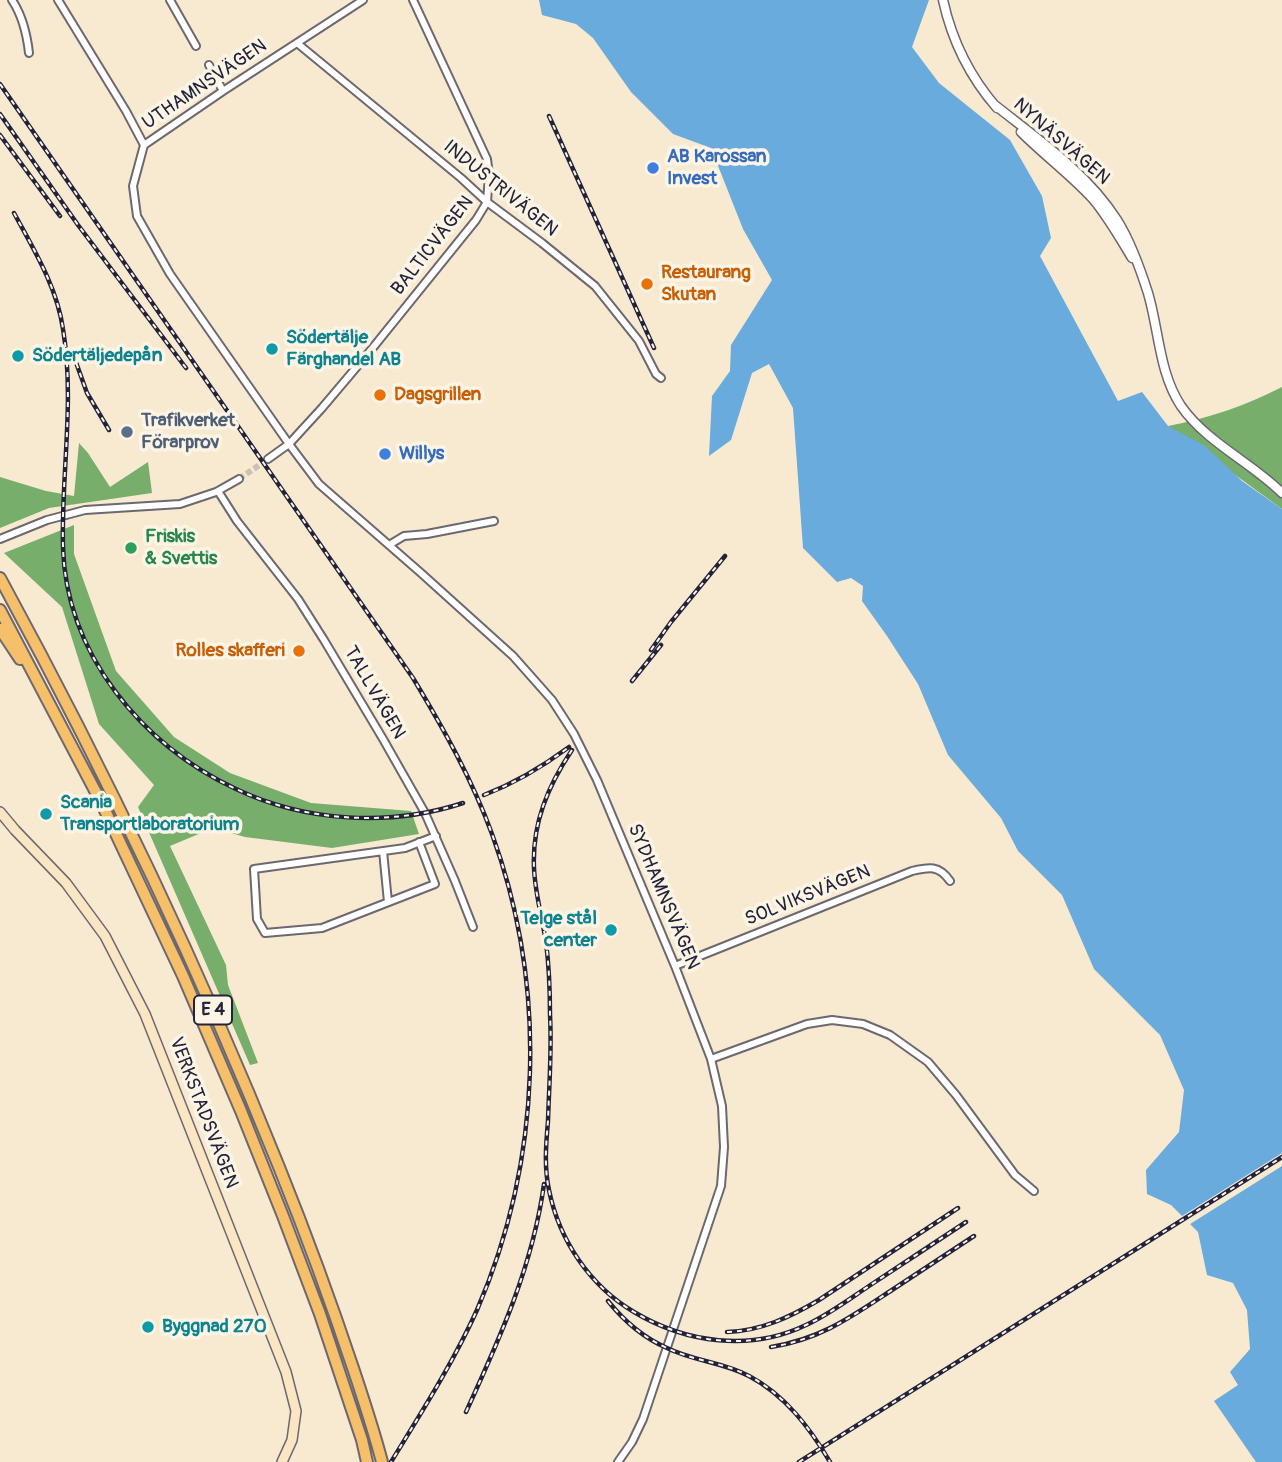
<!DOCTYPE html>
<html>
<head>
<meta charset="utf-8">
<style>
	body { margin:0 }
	canvas { display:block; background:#f8e9d1 }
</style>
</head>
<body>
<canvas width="1282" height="1462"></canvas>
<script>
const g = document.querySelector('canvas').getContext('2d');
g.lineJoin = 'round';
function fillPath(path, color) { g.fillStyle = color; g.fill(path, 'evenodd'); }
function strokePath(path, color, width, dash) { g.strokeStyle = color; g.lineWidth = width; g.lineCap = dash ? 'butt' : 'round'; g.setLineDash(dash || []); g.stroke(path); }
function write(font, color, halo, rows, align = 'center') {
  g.font = font + ' Pangolin,sans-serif'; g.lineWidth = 7; g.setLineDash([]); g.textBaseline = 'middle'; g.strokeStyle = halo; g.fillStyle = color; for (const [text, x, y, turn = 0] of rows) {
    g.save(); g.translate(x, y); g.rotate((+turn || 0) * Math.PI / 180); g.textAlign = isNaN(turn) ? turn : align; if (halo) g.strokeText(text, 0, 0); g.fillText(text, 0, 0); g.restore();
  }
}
fillPath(new Path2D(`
	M 1282,387 L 1282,509 L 1168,426 C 1207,419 1247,405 1282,387 Z
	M 79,443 L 88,453 L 110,487 L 148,462 L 152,493 L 49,508 L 0,528 L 0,477 L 46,491 L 74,496 Z
	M 74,525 L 74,554 L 116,671 L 174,737 L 230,773 L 311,803 L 411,811 L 419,834 L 332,848 L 245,837 L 213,828 L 170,846 L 226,965 L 228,985 L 258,1063 L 250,1065 L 138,807 L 154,785 L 99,724 L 62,607 L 4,553 Z`), '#78ae6b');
fillPath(new Path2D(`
	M 539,0 L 929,0 L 912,47 L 939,83 L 1010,140 L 1042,196 L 1051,238 L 1040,256 L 1118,401 L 1142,392 L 1168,426 L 1205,446 L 1242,481 L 1282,509 L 1282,1462 L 1256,1462 L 1214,1401 L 1238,1385 L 1230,1372 L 1250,1349 L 1247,1310 L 1233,1283 L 1207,1275 L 1198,1232 L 1171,1205 L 1147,1194 L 1146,1170 L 1179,1132 L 1184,1090 L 1160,1035 L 1094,969 L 1062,895 L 1018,851 L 1001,818 L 948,755 L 918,684 L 887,636 L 862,601 L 863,586 L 851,578 L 837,582 L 803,548 L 793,408 L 769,364 L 752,373 L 731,440 L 709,456 L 712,396 L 730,371 L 731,345 L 772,280 L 743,229 L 711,148 L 673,134 L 631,92 L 593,38 L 576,24 L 542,15 Z`), '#69abdd');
fillPath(new Path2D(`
	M 1282,1153 L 1282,1166 L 1187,1226 L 1179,1218 Z`), '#f8e9d1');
strokePath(new Path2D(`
	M 239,479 L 268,459`), '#cdc1b3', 6, [6, 3]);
const minor = new Path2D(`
	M 12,0 C 22,15 27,35 29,53
	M 58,0 L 126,111 L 144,145
	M 170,0 L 196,46
	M 363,0 L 223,91 L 144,145 L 133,186 L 137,216 L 170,274 L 289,444 L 319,484 L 421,573 L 513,656 L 552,700 L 574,734 L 597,780 L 675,966 L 711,1059 L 722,1106 L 724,1147 L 721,1186 L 643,1419 L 632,1442 L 618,1462
	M 297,43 L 461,178 L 487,202 L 542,243 L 595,286 L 639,341 L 656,374 L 661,378
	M 209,65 L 223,91
	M 268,459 L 289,444 L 322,408 L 371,350 L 476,220 L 487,202 L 489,175 L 487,159 L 413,0
	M 218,491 L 237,521 L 298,599 L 324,640 L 383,739 L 425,813 L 455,881 L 473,927
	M 0,539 L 47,520 L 85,510 L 180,504 L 216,492 L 239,479
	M 389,545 L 404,536 L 427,534 L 494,521
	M 419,842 L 435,884 L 322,928 L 265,933 L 257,919 L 254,869 L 405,848 L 436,836
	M 383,851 L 388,902
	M 675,966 L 912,871 C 929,867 939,865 950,881
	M 711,1059 L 807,1024 L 832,1020 L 863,1024 L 890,1035 L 928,1062 L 956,1095 L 1015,1175 L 1034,1191`);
const tertiary = new Path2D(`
	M 943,0 C 952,41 970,77 997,108
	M 996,106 C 1039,140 1087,173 1117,220 C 1131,242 1140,268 1148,293 C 1159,330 1159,373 1181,406 C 1207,443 1251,462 1282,493
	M 1021,132 C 1044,155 1071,175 1093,199 C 1108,217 1120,238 1132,258`);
const secondary = new Path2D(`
	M 0,812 L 15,830 L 66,883 L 105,936 L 145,1014 L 286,1372 L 296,1411 L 292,1440 L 282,1462`);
const motorway = new Path2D(`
	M 0,578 C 104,769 198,965 279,1167 C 306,1234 331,1302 354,1371 C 364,1401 374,1431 382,1462
	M 0,610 L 101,802 L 183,976 L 241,1111 L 283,1216 L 320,1314 L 362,1440 L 367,1462
	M 0,629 L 20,659`);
strokePath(minor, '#6d6870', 10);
strokePath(tertiary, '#6d6870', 11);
strokePath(secondary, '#6d6870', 12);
strokePath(motorway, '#6d6870', 14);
strokePath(minor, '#fff', 6);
strokePath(tertiary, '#fff', 8);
strokePath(secondary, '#fbe6c4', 9);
strokePath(motorway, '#f6c06b', 10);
const rail = new Path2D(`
	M 0,84 L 413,678 C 443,728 472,779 492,834 C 548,988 542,1160 477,1310 C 453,1363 421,1413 391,1462
	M 0,114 L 78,225 L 186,368
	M 549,116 L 654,348
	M 0,135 L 60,216
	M 14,213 C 34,250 57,287 63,329 C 75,401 61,474 63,547 C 66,654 142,745 236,789 C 305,822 390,827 463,803
	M 73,354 L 87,393 L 109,430
	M 651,650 L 671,622 L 725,556
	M 632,681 L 661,645
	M 572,750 C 548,786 532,823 534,868 C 535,893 542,917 546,942 C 549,966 550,991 550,1015 C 552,1051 549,1086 548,1121 C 546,1144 544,1167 549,1190 C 559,1240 590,1286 634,1312 C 686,1343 750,1352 806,1325 C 828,1315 848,1300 869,1286 C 901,1265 934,1243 966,1222
	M 484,795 C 515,783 542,767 569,747
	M 608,1301 C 624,1321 644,1338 667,1348 C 693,1361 723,1362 749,1376 C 785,1395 810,1428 830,1462
	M 727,1332 C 761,1331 790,1317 819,1300 L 958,1208
	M 771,1347 C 821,1339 851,1317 892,1290 C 919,1272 947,1254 974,1236
	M 466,1412 C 500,1338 533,1265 544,1184
	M 799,1462 L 1282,1157`);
strokePath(rail, '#22223b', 4.5);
strokePath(rail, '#fcf5e5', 2, [5]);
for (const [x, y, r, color] of [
	[653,168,7,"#3f7fe0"],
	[647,284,7,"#e8710a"],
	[272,349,7,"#0f9aa8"],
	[18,356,7,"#0f9aa8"],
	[380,395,7,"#e8710a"],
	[127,432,7,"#5c6f8a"],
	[385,454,7,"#3f7fe0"],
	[131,548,7,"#2e9e5b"],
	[299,651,7,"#e8710a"],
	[46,814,7,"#0f9aa8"],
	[611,930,7,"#0f9aa8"],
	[148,1327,7,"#0f9aa8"]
]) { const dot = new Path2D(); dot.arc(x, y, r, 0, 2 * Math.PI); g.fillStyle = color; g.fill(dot); strokePath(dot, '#fcf5e5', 2.5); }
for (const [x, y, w] of [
	[213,1010,38]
]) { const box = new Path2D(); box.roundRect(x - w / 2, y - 14.5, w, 29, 5); g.fillStyle = '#fcf5e5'; g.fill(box); strokePath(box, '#22223b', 2); }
write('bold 18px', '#22223b', null, [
	["E 4",213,1010]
]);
write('19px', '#22223b', '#fcf5e5', [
	["UTHAMNSVÄGEN",205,85,-34],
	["NYNÄSVÄGEN",1061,142,41],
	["INDUSTRIVÄGEN",500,189,39],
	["BALTICVÄGEN",433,246,-52],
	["TALLVÄGEN",374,693,60],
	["SOLVIKSVÄGEN",808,896,-22],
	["SYDHAMNSVÄGEN",663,897,67],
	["VERKSTADSVÄGEN",203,1113,69]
]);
write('bold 19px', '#366cbe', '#fcf5e5', [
	["AB Karossan",667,157],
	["Invest",667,179],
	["Willys",399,454]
], 'left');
write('bold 19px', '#c56008', '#fcf5e5', [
	["Restaurang",661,273],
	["Skutan",661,295],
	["Dagsgrillen",394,395],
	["Rolles skafferi",285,651,"right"]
], 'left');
write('bold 19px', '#0d838f', '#fcf5e5', [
	["Södertälje",286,338],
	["Färghandel AB",286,360],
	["Södertäljedepån",32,356],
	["Scania",60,803],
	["Transportlaboratorium",60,825],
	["Telge stål",597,919,"right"],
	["center",597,941,"right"],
	["Byggnad 270",162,1327]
], 'left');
write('bold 19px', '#4e5e75', '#fcf5e5', [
	["Trafikverket",141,421],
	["Förarprov",141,443]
], 'left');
write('bold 19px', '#27864d', '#fcf5e5', [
	["Friskis",145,537],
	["& Svettis",145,559]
], 'left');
</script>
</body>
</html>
